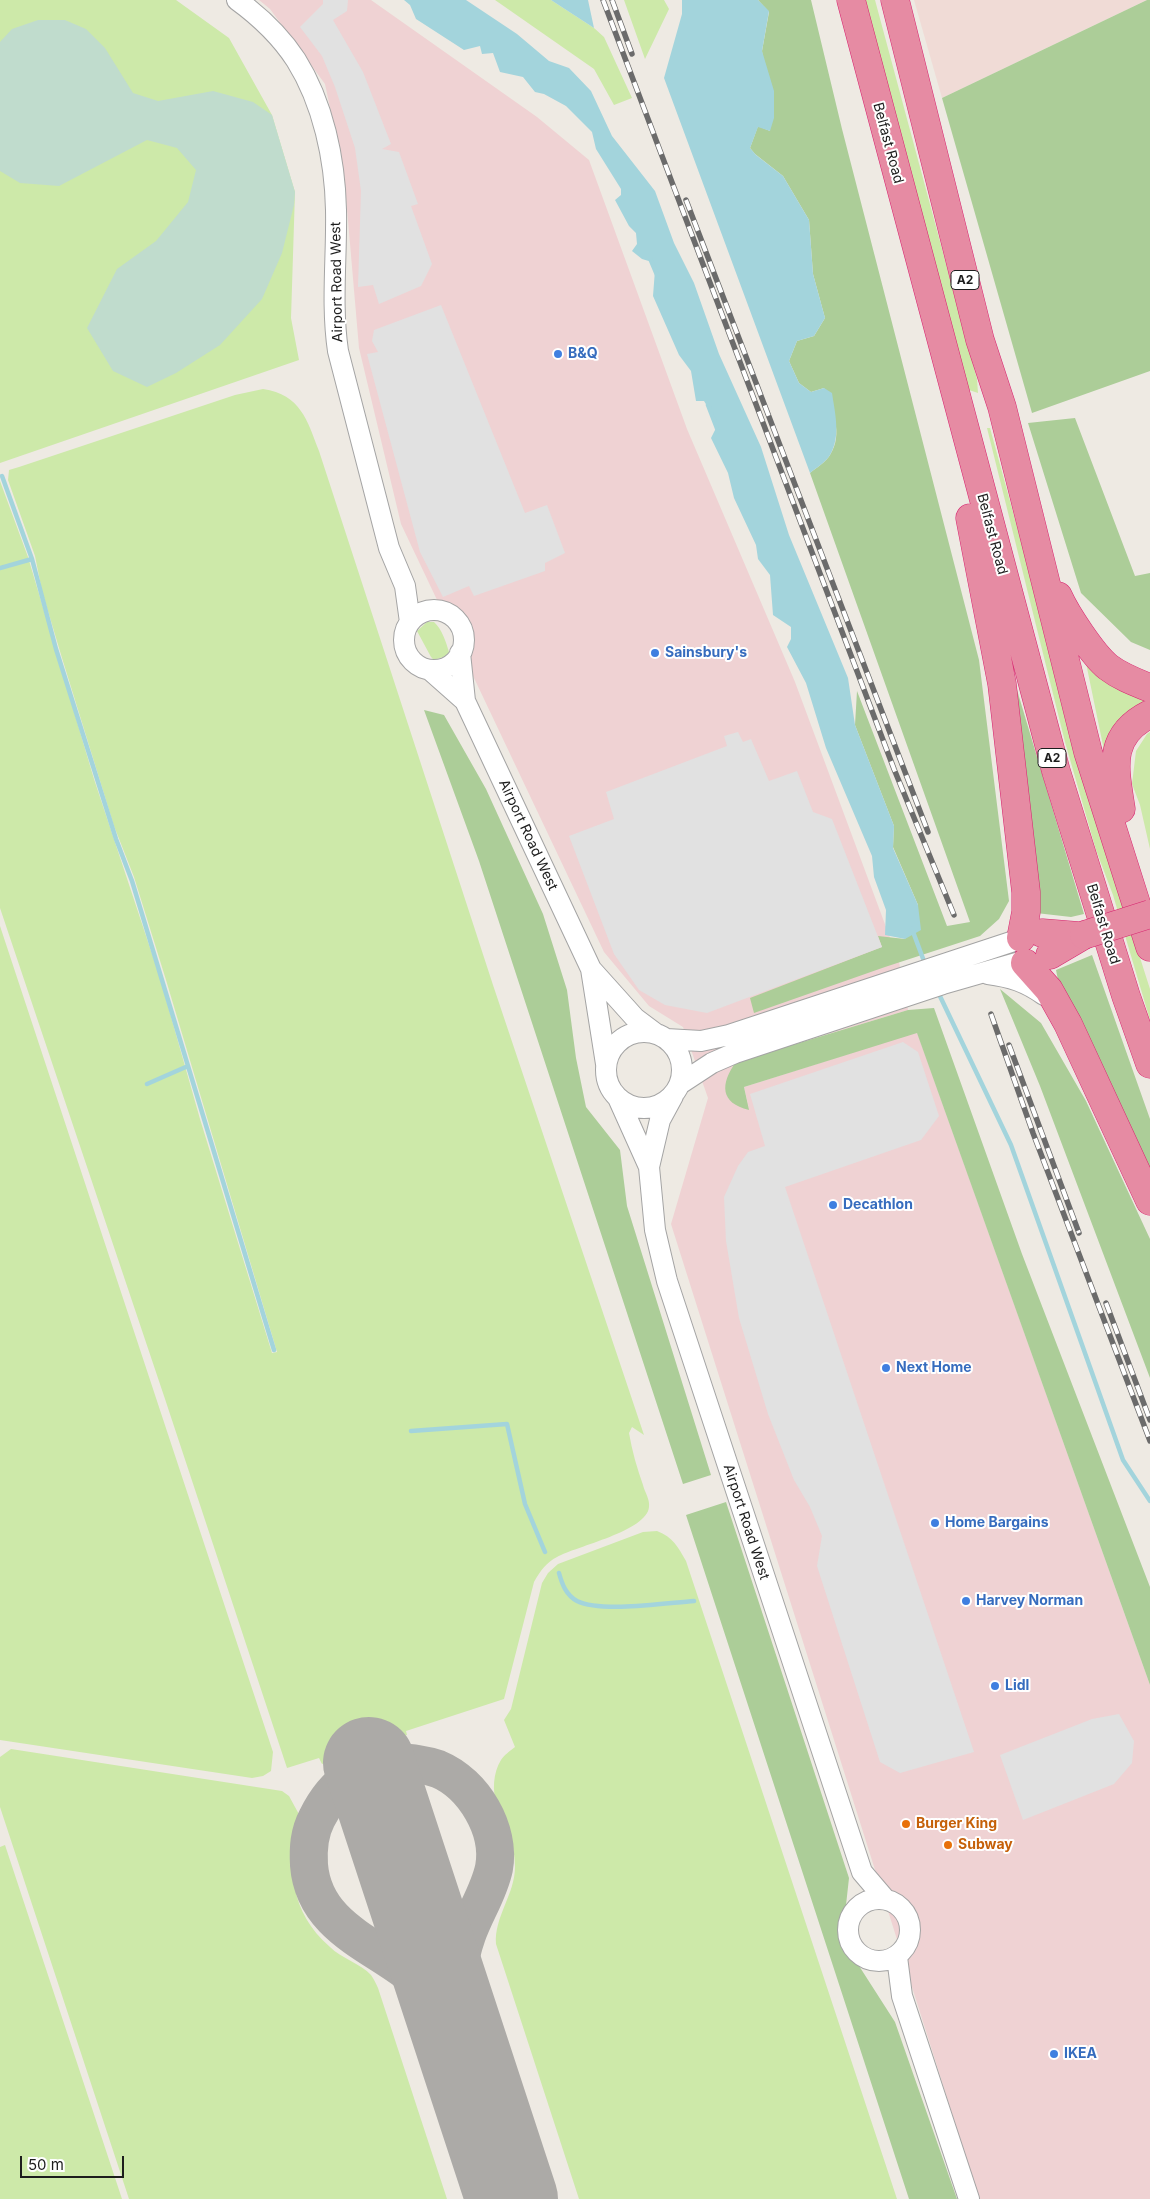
<!DOCTYPE html>
<html>
<head>
<meta charset="utf-8">
<style>
	body { margin:0 }
	#map { position:relative; width:1150px; height:2199px; overflow:hidden; background:#eeeae3; font-family:Inter,sans-serif }
	canvas { display:block }
	.scale { position:absolute; left:20px; top:2156px; width:104px; height:22px; box-sizing:border-box; border:2px solid #1d1d1d; border-top:0; padding-left:6px; font-size:15px; line-height:18px; white-space:nowrap; color:#1d1d1d; -webkit-text-stroke:4px #fff; paint-order:stroke }
</style>
</head>
<body>
<div id="map">
<canvas width="1150" height="2199"></canvas>
<div class="scale">50 m</div>
</div>
<script>
const g = document.querySelector('canvas').getContext('2d');
g.lineJoin = 'round';
function fillPath(path, color) { g.fillStyle = color; g.fill(path, 'evenodd'); }
function strokePath(path, color, width, dash) { g.strokeStyle = color; g.lineWidth = width; g.lineCap = dash ? 'butt' : 'round'; g.setLineDash(dash || []); g.stroke(path); }
function write(font, color, halo, rows, align = 'center') {
  g.font = font + ' Inter,sans-serif'; g.lineWidth = 4; g.setLineDash([]); g.textBaseline = 'middle'; g.strokeStyle = halo; g.fillStyle = color; for (const [text, x, y, turn = 0] of rows) {
    g.save(); g.translate(x, y); g.rotate((+turn || 0) * Math.PI / 180); g.textAlign = isNaN(turn) ? turn : align; if (halo) g.strokeText(text, 0, 0); g.fillText(text, 0, 0); g.restore();
  }
}
fillPath(new Path2D(`
	M 259,0 L 371,0 L 537,117 L 589,160 L 687,429 L 795,682 L 899,962 L 908,1010 L 736,1062 L 749,1109 L 744,1087 L 917,1032 L 1150,1685 L 1150,2199 L 979,2199 L 671,1224 L 708,1098 L 683,1027 L 649,1006 L 604,952 L 401,524 L 359,348 L 344,174 L 325,84 L 270,9 Z`), '#efd2d3');
fillPath(new Path2D(`
	M 914,0 L 1147,0 L 942,98 Z`), '#f0dbd6');
fillPath(new Path2D(`
	M 0,0 L 176,0 L 229,38 L 272,115 L 295,192 L 291,318 L 299,360 L 0,463 Z
	M 495,0 L 551,0 L 594,28 L 604,37 L 632,98 L 614,105 L 594,69 Z
	M 624,0 L 664,0 L 669,9 L 645,59 Z
	M 864,0 L 875,0 L 977,379 L 978,393 L 969,390 L 962,366 Z
	M 263,389 C 301,395 307,420 319,451 L 493,985 L 644,1435 L 632,1427 L 629,1433 C 632,1451 637,1468 643,1485 C 645,1493 650,1499 649,1507 C 647,1531 577,1546 557,1557 C 547,1562 540,1571 534,1582 L 504,1699 L 406,1731 L 407,1735 L 322,1764 L 319,1758 L 287,1768 L 165,1399 L 0,908 L 0,481 L 28,557 L 94,779 L 160,978 L 200,1119 L 272,1353 L 277,1352 L 166,980 L 134,877 L 114,826 L 62,658 L 42,591 L 35,556 L 8,480 L 9,470 L 19,467 L 235,395 Z
	M 987,428 L 990,428 L 1104,845 L 1150,989 L 1150,1020 L 1113,895 L 1096,850 L 1065,742 Z
	M 427,622 L 434,622 C 442,629 446,642 449,652 L 446,656 L 434,660 L 431,657 L 417,631 Z
	M 1086,663 L 1150,700 L 1106,760 Z
	M 1150,732 L 1150,849 L 1140,805 L 1132,784 L 1136,751 L 1147,734 Z
	M 0,926 L 273,1752 L 271,1771 L 263,1776 L 252,1778 L 0,1740 Z
	M 657,1531 C 673,1537 678,1547 686,1561 L 897,2199 L 579,2199 L 496,1944 C 494,1917 515,1894 515,1867 C 515,1853 511,1838 507,1825 C 504,1818 499,1812 497,1805 C 492,1791 493,1773 501,1760 C 504,1755 510,1751 515,1747 L 504,1720 L 511,1709 L 542,1583 L 548,1573 L 558,1564 L 643,1532 Z
	M 11,1749 L 282,1791 L 289,1796 L 301,1818 C 286,1867 290,1912 330,1947 C 341,1958 361,1964 371,1975 C 374,1979 376,1984 378,1988 L 447,2199 L 129,2199 L 0,1807 L 0,1757 Z
	M 5,1845 L 122,2199 L 0,2199 L 0,1847 Z`), '#cde9a9');
fillPath(new Path2D(`
	M 758,0 L 811,0 L 842,129 L 979,660 L 1009,901 L 999,919 L 980,936 L 885,967 L 754,1013 L 750,998 L 882,947 L 878,936 L 905,939 L 918,905 L 893,847 L 894,826 L 855,725 L 857,691 L 947,926 L 970,922 L 810,473 C 816,468 826,462 830,455 C 844,433 832,410 824,388 L 811,392 L 799,383 L 789,361 L 797,341 L 814,336 L 825,318 L 813,274 L 809,220 L 783,176 L 755,154 L 750,148 L 758,126 L 770,131 L 762,51 L 769,12 Z
	M 1147,0 L 1150,0 L 1150,371 L 1032,413 L 942,98 Z
	M 1075,418 L 1135,576 L 1150,573 L 1150,650 L 1131,642 L 1081,593 L 1028,423 Z
	M 1003,643 L 1084,914 L 1071,917 L 1036,913 Z
	M 424,710 L 444,715 L 486,789 L 543,914 L 567,990 L 576,1058 L 586,1107 L 620,1150 L 627,1206 L 711,1475 L 683,1484 L 479,861 Z
	M 1092,955 L 1150,1119 L 1150,1183 L 1058,980 L 1056,970 Z
	M 1000,989 L 1041,1023 L 1086,1101 L 1150,1239 L 1150,1378 L 1040,1086 Z
	M 934,1008 L 1022,1254 L 1150,1587 L 1150,1685 L 917,1033 L 744,1087 L 749,1110 C 720,1103 720,1084 736,1062 L 908,1010 Z
	M 726,1502 L 849,1878 L 844,1923 L 845,1944 L 895,2022 L 957,2199 L 909,2199 L 686,1515 Z`), '#accd98');
fillPath(new Path2D(`
	M 38,20 L 65,20 L 86,29 L 105,48 L 133,93 L 158,101 L 213,91 L 253,102 L 272,115 L 295,192 L 294,205 L 282,253 L 262,299 L 220,345 L 176,373 L 147,387 L 113,371 L 87,328 L 117,269 L 156,241 L 188,202 L 196,170 L 177,148 L 147,140 L 59,186 L 20,183 L 0,171 L 0,42 L 12,29 Z`), '#c0dccd');
fillPath(new Path2D(`
	M 323,0 L 348,0 L 347,11 L 333,20 L 363,72 L 391,144 L 382,149 L 399,152 L 418,204 L 411,206 L 432,264 L 421,286 L 379,304 L 373,285 L 358,287 L 361,191 L 355,148 L 335,87 L 322,56 L 300,27 L 323,4 Z
	M 441,305 L 525,513 L 547,505 L 565,553 L 545,563 L 545,571 L 474,596 L 469,586 L 443,597 L 420,552 L 367,354 L 378,352 L 372,341 L 374,330 Z
	M 738,732 L 743,742 L 751,739 L 769,781 L 797,771 L 813,812 L 832,819 L 882,947 L 707,1013 L 665,1005 L 639,990 L 614,954 L 569,836 L 614,819 L 606,792 L 727,746 L 724,736 Z
	M 903,1042 L 918,1052 L 939,1116 L 921,1140 L 785,1187 L 974,1752 L 900,1773 L 880,1762 L 817,1566 L 822,1536 L 810,1507 L 794,1480 L 768,1414 L 739,1318 L 726,1241 L 724,1197 L 738,1166 L 748,1152 L 765,1146 L 750,1094 Z
	M 1119,1714 L 1134,1741 L 1132,1763 L 1114,1784 L 1023,1820 L 1000,1755 L 1092,1719 Z`), '#e1e1e1');
fillPath(new Path2D(`
	M 404,0 L 466,0 L 517,34 L 549,61 L 569,68 L 591,91 L 612,136 L 655,191 L 674,243 L 694,283 L 719,354 L 761,447 L 789,535 L 848,678 L 855,725 L 894,826 L 893,848 L 918,905 L 921,930 L 905,939 L 885,935 L 886,910 L 874,877 L 872,856 L 826,748 L 806,683 L 787,647 L 791,639 L 791,627 L 773,615 L 770,575 L 758,559 L 756,545 L 734,498 L 728,473 L 711,438 L 716,428 L 712,414 L 704,401 L 696,401 L 691,371 L 679,355 L 653,296 L 655,270 L 652,262 L 642,259 L 632,251 L 637,244 L 636,233 L 629,226 L 615,200 L 621,195 L 621,189 L 596,149 L 592,132 L 566,106 L 544,94 L 535,92 L 523,77 L 500,72 L 493,53 L 482,54 L 480,46 L 464,50 L 416,19 L 410,5 Z
	M 551,0 L 588,0 L 594,28 L 554,2 Z
	M 682,0 L 758,0 L 769,11 L 762,51 L 774,91 L 774,118 L 770,131 L 758,127 L 750,148 L 756,155 L 783,176 L 809,220 L 813,274 L 825,318 L 814,336 L 797,341 L 789,361 L 799,383 L 811,392 L 824,388 L 832,393 C 835,413 841,437 830,455 C 826,462 816,468 810,473 L 664,78 L 682,14 Z`), '#a3d4dc');
strokePath(new Path2D(`
	M 649,256 L 657,275
	M 708,405 L 718,431
	M 2,476 L 32,559
	M 0,568 L 32,559 L 56,649 L 116,839 L 132,881 L 188,1066
	M 912,929 L 925,964
	M 938,992 L 1011,1145 L 1123,1460 L 1150,1501
	M 147,1084 L 188,1066 L 274,1350
	M 411,1431 L 507,1424 L 525,1504 L 545,1552
	M 559,1573 C 562,1584 566,1595 577,1601 C 602,1613 666,1603 694,1601`), '#a3d4dc', 4.5);
strokePath(new Path2D(`
	M 397,1762 C 411,1763 424,1764 438,1769 C 474,1784 501,1830 494,1868 C 489,1892 475,1912 467,1935 C 457,1963 455,1992 454,2021 C 443,2007 433,1993 419,1981 C 378,1945 314,1929 309,1865 C 308,1848 309,1833 317,1818 C 336,1780 357,1770 397,1762 Z`), '#acaaa7', 38);
strokePath(new Path2D(`
	M 369,1763 L 512,2199`), '#acaaa7', 92);
const minor = new Path2D(`
	M 237,0 C 259,16 281,37 296,60 C 323,103 335,159 336,210 C 337,257 331,304 338,351 L 389,548 L 405,586 L 410,622
	M404 640a30 30 0 1 1 60 0a30 30 0 1 1-60 0Z
	M 460,653 L 465,701 L 591,969 L 606,1064
	M 430,670 L 465,701
	M 591,969 L 635,1018 L 655,1033
	M 988,974 C 1011,977 1026,982 1044,995
	M606 1070a38 38 0 1 1 76 0a38 38 0 1 1-76 0Z
	M 666,1039 L 701,1041 L 729,1035 L 1020,939
	M 680,1084 L 712,1063 L 735,1053 L 943,984 L 1023,961
	M 618,1098 L 649,1167 L 655,1230 L 667,1281 L 862,1872 L 885,1899
	M 649,1167 L 660,1120 L 673,1096
	M848 1930a31 31 0 1 1 62 0a31 31 0 1 1-62 0Z
	M 897,1957 L 902,1996 L 969,2199`);
const highway = new Path2D(`
	M 851,0 L 1056,771 L 1126,996 L 1150,1064
	M 895,0 L 980,340 L 1002,407 L 1088,752 L 1150,947
	M 970,518 L 1002,684 L 1026,892 L 1026,912 L 1021,938
	M 1058,596 C 1066,614 1093,655 1108,667 C 1121,677 1135,682 1150,688
	M 1121,809 C 1115,769 1106,736 1150,714
	M 1042,933 L 1079,936
	M 1050,955 L 1084,935
	M 1025,963 L 1049,990 L 1068,1024 L 1150,1201`);
strokePath(minor, '#a4a4a4', 22);
strokePath(highway, '#d72570', 29);
strokePath(minor, '#fff', 20);
strokePath(highway, '#e68ba3', 28);
const rail = new Path2D(`
	M 603,0 L 894,769 L 954,915
	M 612,0 L 632,54
	M 686,200 L 928,832
	M 991,1014 L 1033,1133 L 1150,1441
	M 1009,1045 L 1079,1233
	M 1106,1303 L 1150,1420`);
strokePath(rail, '#6b6b6b', 5.5);
strokePath(rail, '#fff', 4, [11]);
const highwayBridge = new Path2D(`
	M 1084,935 L 1150,914`);
strokePath(highwayBridge, '#d72570', 29, []);
strokePath(highwayBridge, '#e68ba3', 28);
for (const [x, y, r, color] of [
	[558,354,5,"#3f7fe0"],
	[655,653,5,"#3f7fe0"],
	[833,1205,5,"#3f7fe0"],
	[886,1368,5,"#3f7fe0"],
	[935,1523,5,"#3f7fe0"],
	[966,1601,5,"#3f7fe0"],
	[995,1686,5,"#3f7fe0"],
	[906,1824,5,"#e8710a"],
	[948,1845,5,"#e8710a"],
	[1054,2054,5,"#3f7fe0"]
]) { const dot = new Path2D(); dot.arc(x, y, r, 0, 2 * Math.PI); g.fillStyle = color; g.fill(dot); strokePath(dot, '#fff', 2); }
for (const [x, y, w] of [
	[965,280,28],
	[1052,758,28]
]) { const box = new Path2D(); box.roundRect(x - w / 2, y - 9.5, w, 19, 4); g.fillStyle = '#fff'; g.fill(box); strokePath(box, '#1d1d1d', 1); }
write('bold 12px', '#1d1d1d', null, [
	["A2",965,280],
	["A2",1052,758]
]);
write('14px', '#1d1d1d', '#fff', [
	["Belfast Road",888,143,75],
	["Airport Road West",337,282,-91],
	["Belfast Road",992,534,75],
	["Airport Road West",528,835,65],
	["Belfast Road",1103,924,73],
	["Airport Road West",746,1522,72]
]);
write('bold 14px', '#366cbe', '#fff', [
	["B&Q",568,354],
	["Sainsbury's",665,653],
	["Decathlon",843,1205],
	["Next Home",896,1368],
	["Home Bargains",945,1523],
	["Harvey Norman",976,1601],
	["Lidl",1005,1686],
	["IKEA",1064,2054]
], 'left');
write('bold 14px', '#c56008', '#fff', [
	["Burger King",916,1824],
	["Subway",958,1845]
], 'left');
</script>
</body>
</html>
